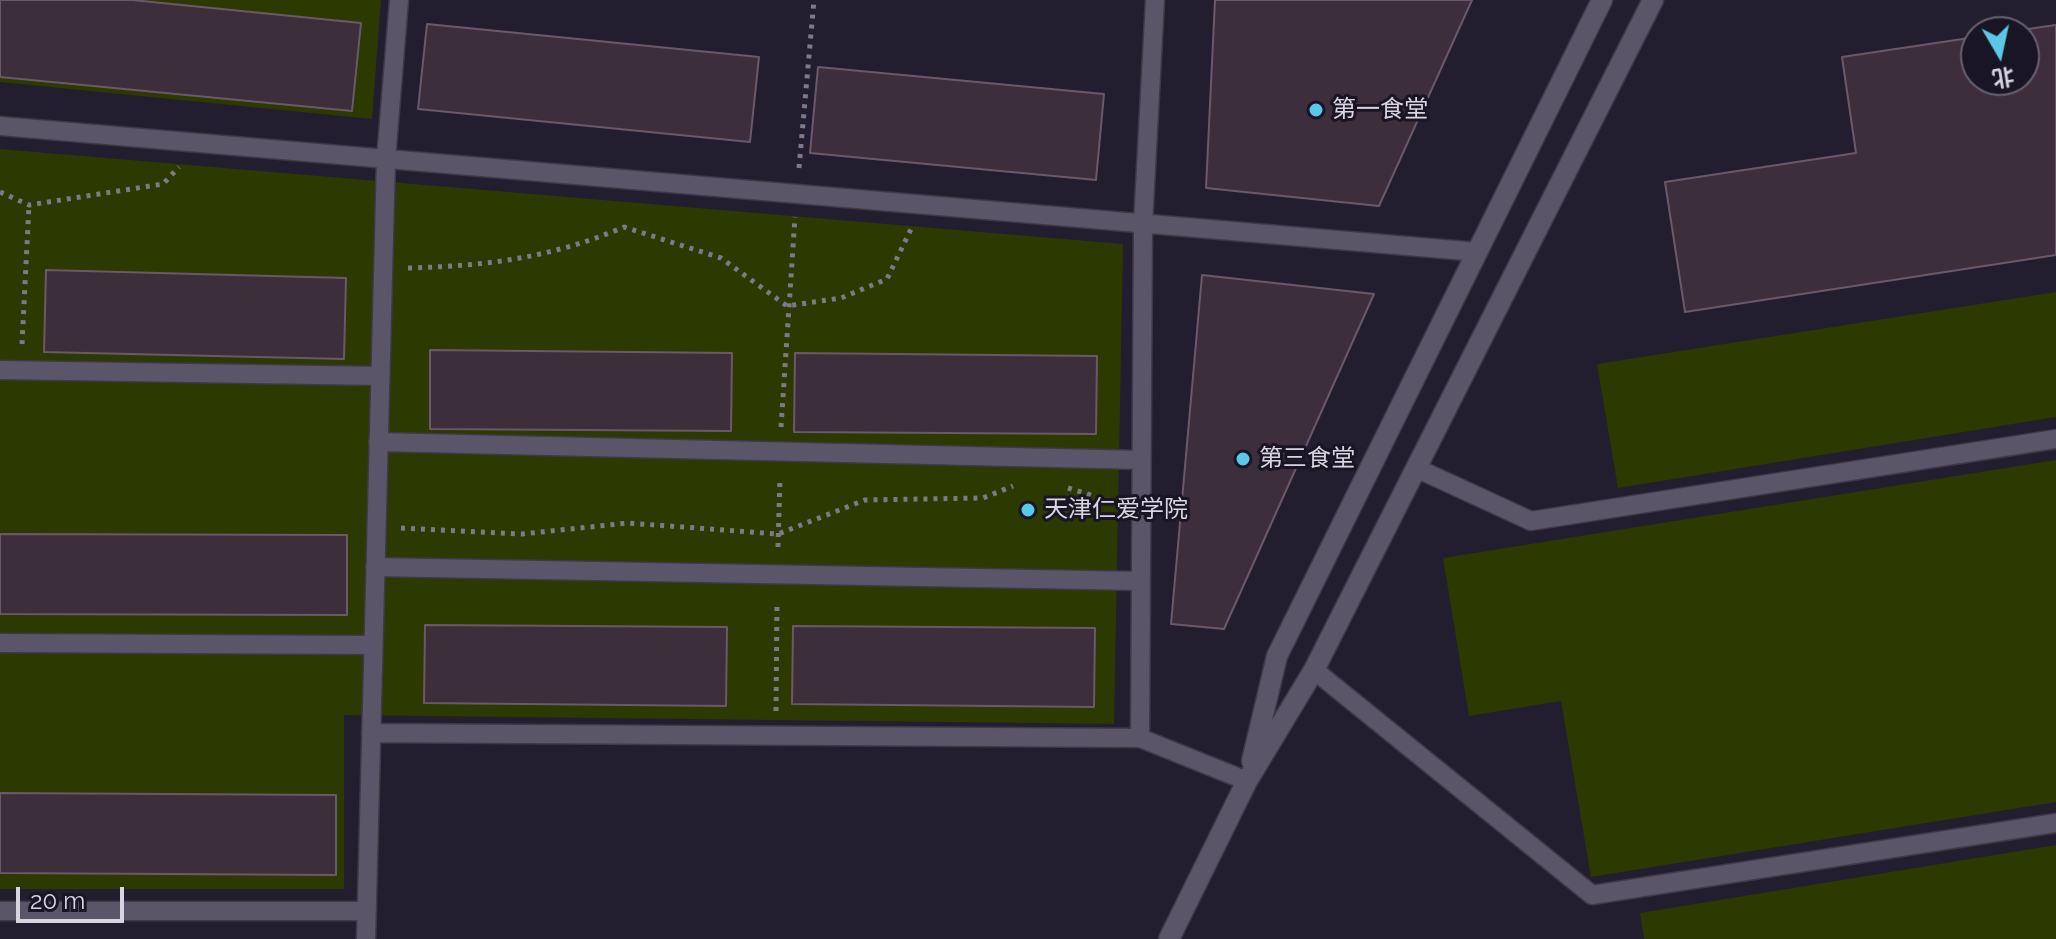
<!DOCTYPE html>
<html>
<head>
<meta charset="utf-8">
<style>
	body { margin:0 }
	#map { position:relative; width:2056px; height:939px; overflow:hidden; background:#231e2f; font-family:Raleway,"Noto Sans SC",sans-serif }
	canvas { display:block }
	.north { position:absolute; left:1960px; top:16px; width:80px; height:80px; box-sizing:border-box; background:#1a1525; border:2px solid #666270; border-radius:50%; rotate:171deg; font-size:22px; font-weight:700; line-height:32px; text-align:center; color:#d8d5e1 }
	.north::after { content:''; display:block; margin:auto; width:28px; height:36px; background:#5ac8e6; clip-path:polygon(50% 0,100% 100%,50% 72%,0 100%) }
	.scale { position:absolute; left:16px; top:887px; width:108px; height:36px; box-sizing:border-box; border:4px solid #d8d5e1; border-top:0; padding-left:10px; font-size:24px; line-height:28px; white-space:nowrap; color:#d8d5e1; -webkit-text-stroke:6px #1a1525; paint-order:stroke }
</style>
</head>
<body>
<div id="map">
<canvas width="2056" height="939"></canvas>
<div class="north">北</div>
<div class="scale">20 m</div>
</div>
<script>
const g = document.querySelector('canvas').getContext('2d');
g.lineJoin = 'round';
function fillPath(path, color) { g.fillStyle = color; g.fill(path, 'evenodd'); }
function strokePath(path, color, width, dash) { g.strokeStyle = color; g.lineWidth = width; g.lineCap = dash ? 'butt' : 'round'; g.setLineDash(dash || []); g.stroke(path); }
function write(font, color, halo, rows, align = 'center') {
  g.font = font + ' Raleway,"Noto Sans SC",sans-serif'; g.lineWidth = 6; g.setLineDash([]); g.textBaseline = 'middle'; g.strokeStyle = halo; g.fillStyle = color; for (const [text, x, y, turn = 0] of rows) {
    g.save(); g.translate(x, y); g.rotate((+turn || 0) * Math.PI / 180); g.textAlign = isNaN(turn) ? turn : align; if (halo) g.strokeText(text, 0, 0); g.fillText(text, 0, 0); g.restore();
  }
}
fillPath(new Path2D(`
	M 0,0 L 381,0 L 372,119 L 0,82 Z
	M 0,149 L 1123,244 L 1114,724 L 344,715 L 344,889 L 0,889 Z
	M 2056,292 L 2056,417 L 1618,488 L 1597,364 Z
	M 2056,460 L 2056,802 L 1591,877 L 1561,701 L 1469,716 L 1443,558 Z
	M 2056,845 L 2056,939 L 1644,939 L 1640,913 Z`), '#2c3901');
const building = new Path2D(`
	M 0,0 L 132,0 L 361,23 L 352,111 L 0,77 Z
	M 1215,0 L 1472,0 L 1379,206 L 1206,188 Z
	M 427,24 L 759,57 L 750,142 L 418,109 Z
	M 2056,25 L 2056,255 L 1685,312 L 1665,182 L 1856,153 L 1842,57 L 1976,37 L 1976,80 L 2024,80 L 2024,32 L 2007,32 Z
	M 818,67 L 1104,94 L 1096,180 L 810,153 Z
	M 46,270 L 346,278 L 344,359 L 44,352 Z
	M 1202,275 L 1374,294 L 1224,629 L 1171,624 Z
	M 430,350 L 732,353 L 731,431 L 430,429 Z
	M 795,353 L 1097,356 L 1096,434 L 794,432 Z
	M 0,534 L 347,535 L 347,615 L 0,614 Z
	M 425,625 L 727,627 L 726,706 L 424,703 Z
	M 793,626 L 1095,628 L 1094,707 L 792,704 Z
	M 0,793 L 336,795 L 336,875 L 0,873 Z`);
fillPath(building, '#3d2e3b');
strokePath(building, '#6a5968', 2);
const service = new Path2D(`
	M 0,126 L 1478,252
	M 0,370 L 380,376
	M 378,442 L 1141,460
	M 1416,468 L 1531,521 L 2056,439
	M 375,567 L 1141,581
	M 0,643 L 373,645
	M 1314,670 L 1592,895 L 2056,823
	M 371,733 L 1140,738 L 1247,781
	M 1140,738 L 1143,224 L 1155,0
	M 0,911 L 367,911
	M 366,939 L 386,159 L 399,0`);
const minor = new Path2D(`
	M 1252,761 L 1277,656 L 1602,0
	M 1169,939 L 1247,781 L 1314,670 L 1653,0`);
strokePath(service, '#3e3947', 21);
strokePath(minor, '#3e3947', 23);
strokePath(new Path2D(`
	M 799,168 L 814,0
	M 0,192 L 29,205 L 163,184 L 179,167
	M 408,268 C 486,266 551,258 624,227 L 721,258 L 787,306 L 841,298 L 887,279 L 911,229
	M 22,344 L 29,205
	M 781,427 L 795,217
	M 1068,488 L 1116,503
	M 401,528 L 522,534 L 628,523 L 778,534 L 865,500 L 983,498 L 1013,486
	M 778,547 L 780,477
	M 776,711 L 777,601`), '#7d7987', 5, [4, 6]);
strokePath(service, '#5a5568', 18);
strokePath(minor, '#5a5568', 20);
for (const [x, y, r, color] of [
	[1316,110,8,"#5ac8e6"],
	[1243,459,8,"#5ac8e6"],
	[1028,510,8,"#5ac8e6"]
]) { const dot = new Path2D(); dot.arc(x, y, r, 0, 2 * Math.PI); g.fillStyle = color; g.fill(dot); strokePath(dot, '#1a1525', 3); }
write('24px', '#d8d5e1', '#1a1525', [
	["第一食堂",1332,110],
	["第三食堂",1259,459],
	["天津仁爱学院",1044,510]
], 'left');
</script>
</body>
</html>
